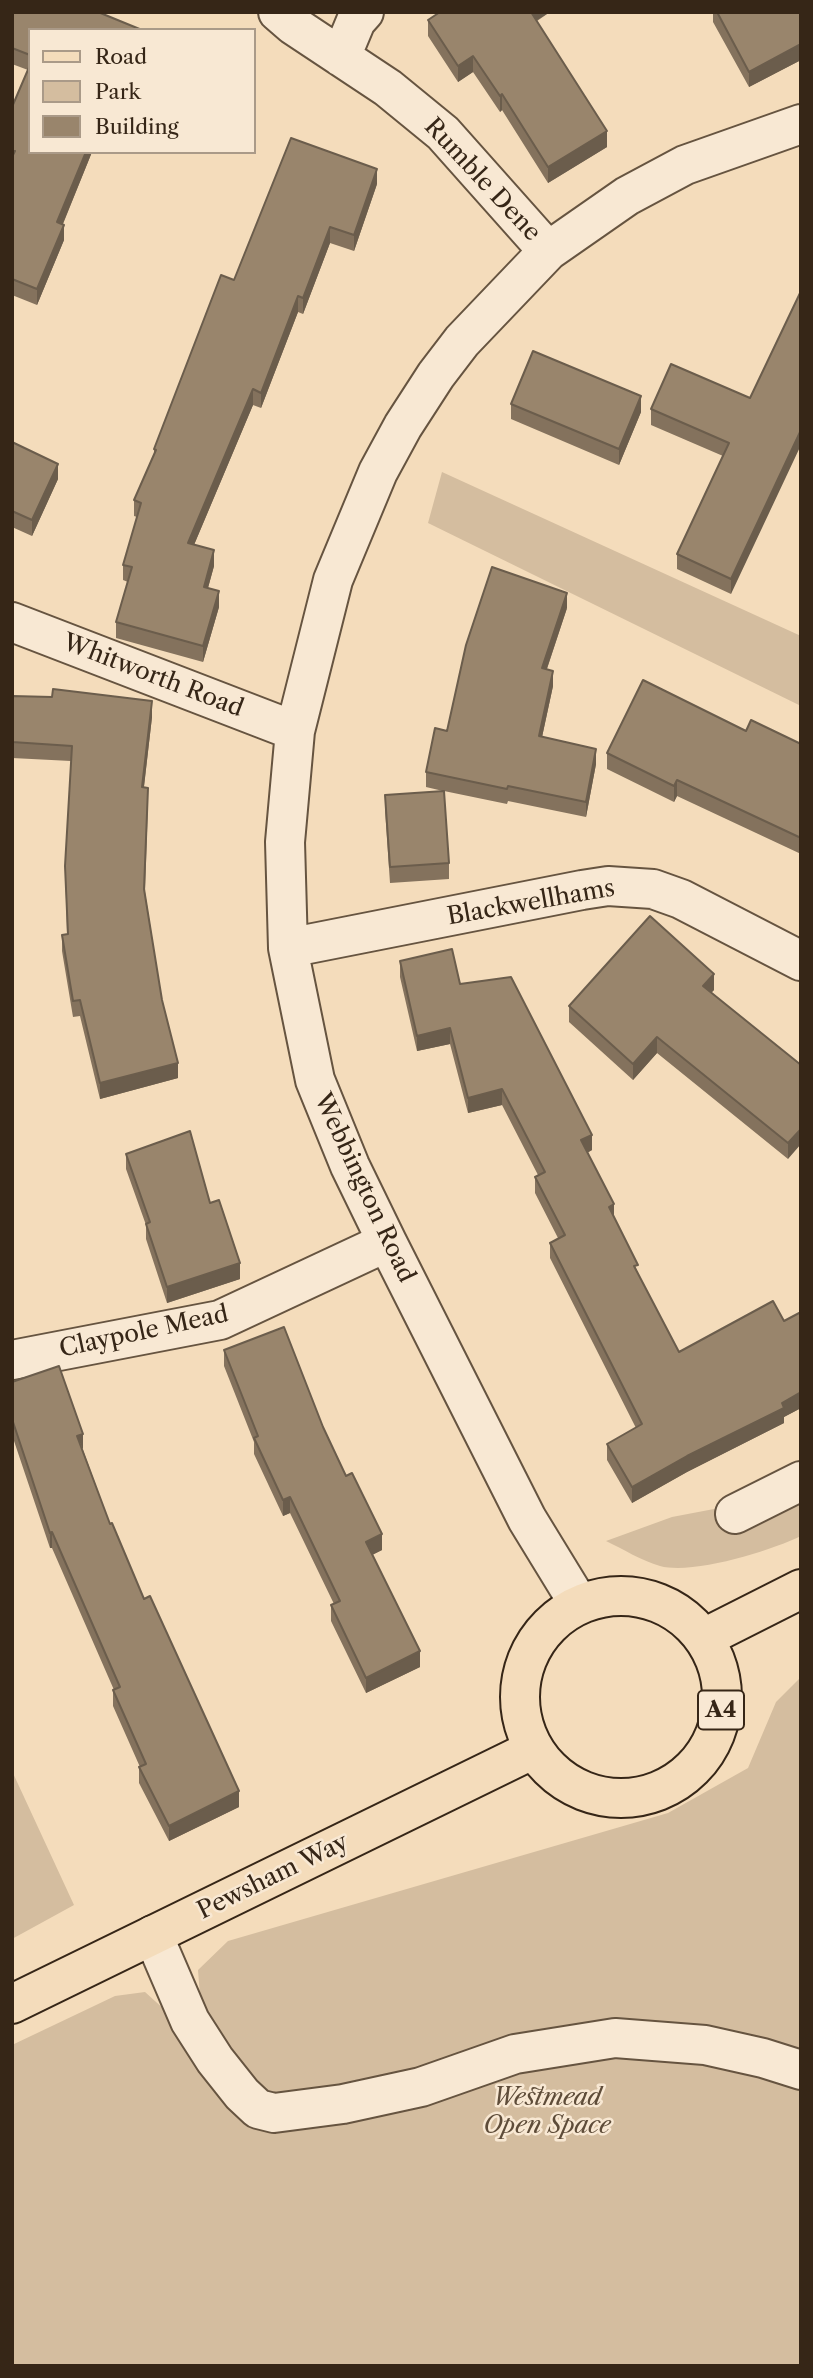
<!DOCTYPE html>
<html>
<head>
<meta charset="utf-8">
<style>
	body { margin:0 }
	#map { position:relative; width:813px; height:2378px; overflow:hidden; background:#f4dcbb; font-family:"Libre Caslon Text",serif }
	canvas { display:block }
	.frame { position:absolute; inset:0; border:14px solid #362617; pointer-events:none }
	.legend { position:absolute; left:28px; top:28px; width:228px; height:126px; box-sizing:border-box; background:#f8e8d3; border:2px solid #aa9a88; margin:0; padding:9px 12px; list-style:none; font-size:21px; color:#362617 }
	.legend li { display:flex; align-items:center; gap:14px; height:35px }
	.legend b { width:35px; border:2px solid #aa9a88 }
</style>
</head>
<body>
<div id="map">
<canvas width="813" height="2378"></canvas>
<div class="frame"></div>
<ul class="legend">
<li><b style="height:9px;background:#f4dcbb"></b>Road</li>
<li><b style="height:19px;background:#d4bd9f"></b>Park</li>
<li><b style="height:19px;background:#99856c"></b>Building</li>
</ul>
</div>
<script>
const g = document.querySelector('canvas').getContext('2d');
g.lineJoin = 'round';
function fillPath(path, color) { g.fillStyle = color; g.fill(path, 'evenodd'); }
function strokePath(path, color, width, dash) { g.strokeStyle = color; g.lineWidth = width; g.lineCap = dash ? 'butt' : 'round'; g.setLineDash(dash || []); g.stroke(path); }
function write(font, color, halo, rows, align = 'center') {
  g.font = font + ' "Libre Caslon Text",serif'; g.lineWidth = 5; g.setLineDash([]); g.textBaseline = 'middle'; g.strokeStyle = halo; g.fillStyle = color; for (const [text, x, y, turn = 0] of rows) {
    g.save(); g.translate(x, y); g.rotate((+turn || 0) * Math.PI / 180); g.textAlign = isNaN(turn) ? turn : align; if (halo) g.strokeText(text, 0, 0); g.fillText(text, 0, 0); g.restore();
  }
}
fillPath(new Path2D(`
	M 442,472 L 801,636 L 801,706 L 428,523 Z
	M 801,1482 L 801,1536 C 770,1551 693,1575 660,1566 C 642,1561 623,1549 606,1541 L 672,1517 L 756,1501 Z
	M 801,1677 L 801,2366 L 12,2366 L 12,2045 L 115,1996 L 145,1992 L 166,2011 L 200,1996 L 198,1970 L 228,1941 L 668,1813 L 748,1768 L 776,1702 Z
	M 12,1771 L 74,1905 L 12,1939 Z`), '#d4bd9f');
const minor = new Path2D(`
	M 278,12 L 293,25 L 388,88 L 443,133 L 548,251
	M 341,57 L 356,21 L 364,12
	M 12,622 L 295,731
	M 288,948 L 582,890 L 608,886 L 653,889 L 681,899 L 801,961
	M 12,1360 L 220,1320 L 387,1242
	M 735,1514 L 801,1481
	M 579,1604 L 527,1519 L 387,1242 L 350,1166 L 315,1080 L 288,948 L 285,842 L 295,731 L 333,580 L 378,472 L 403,426 L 436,375 L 462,341 L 548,251 L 627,196 L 685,165 L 801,124
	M 153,1935 L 190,2021 L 215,2060 L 242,2094 L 258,2109 L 274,2113 L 343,2104 L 421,2087 L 515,2054 L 615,2038 L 705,2045 L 763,2058 L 801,2070`);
const major = new Path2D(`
	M520 1697a101 101 0 1 1 202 0a101 101 0 1 1-202 0Z
	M 704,1638 L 801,1589
	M 12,2004 L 534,1749`);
strokePath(minor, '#665440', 42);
strokePath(major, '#362617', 42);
strokePath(minor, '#f8e8d3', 38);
strokePath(major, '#f4dcbb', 38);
fillPath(new Path2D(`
	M 12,12 L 30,30 L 30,152 L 92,152 L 63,224 L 64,240 L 37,305 L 12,295 L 12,107 L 28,70 L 12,64 Z
	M 550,12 L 537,21 L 607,147 L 548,183 L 502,110 L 500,112 L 473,72 L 458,82 L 428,36 L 428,20 Z
	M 713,12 L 801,12 L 801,60 L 749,87 L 713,22 Z
	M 377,184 L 354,251 L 330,243 L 303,314 L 298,312 L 261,408 L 253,405 L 194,545 L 214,566 L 208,588 L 219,607 L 203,662 L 116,638 L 116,622 L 128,582 L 123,580 L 123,565 L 137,517 L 134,516 L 134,500 L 154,455 L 154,449 L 234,280 Z
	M 750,398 L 731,594 L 677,569 L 677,554 L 723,456 L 651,425 L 651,409 Z
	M 511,404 L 641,412 L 619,465 L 511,419 Z
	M 12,442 L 58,479 L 32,536 L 12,527 Z
	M 567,608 L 547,669 L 553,686 L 542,737 L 596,764 L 586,817 L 508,801 L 507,804 L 444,791 L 449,863 L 449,879 L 390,883 L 385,810 L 385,795 L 443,791 L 426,787 L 426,772 Z
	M 12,696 L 152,717 L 144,787 L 148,803 L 145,892 L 162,1000 L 178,1078 L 100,1099 L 80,1016 L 73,1017 L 62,951 L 62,935 L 67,934 L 65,866 L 71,761 L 12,758 Z
	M 746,731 L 801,744 L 801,854 L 677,796 L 674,802 L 607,769 L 607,753 Z
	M 400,961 L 460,984 L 592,1150 L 587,1153 L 638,1273 L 679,1352 L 784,1321 L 801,1312 L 801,1408 L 784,1417 L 784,1423 L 687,1472 L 632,1503 L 607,1460 L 607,1444 L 636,1428 L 550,1258 L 550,1243 L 558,1238 L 535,1193 L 535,1177 L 538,1175 L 502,1105 L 468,1113 L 450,1044 L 417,1051 L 400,977 Z
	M 714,990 L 711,992 L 801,1065 L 788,1159 L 657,1053 L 633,1080 L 569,1022 L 569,1006 Z
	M 126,1154 L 210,1203 L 240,1279 L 167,1303 L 146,1239 L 146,1225 L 126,1169 Z
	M 224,1350 L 323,1427 L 382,1550 L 372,1555 L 420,1667 L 366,1693 L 331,1621 L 331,1605 L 334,1604 L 290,1513 L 283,1516 L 254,1454 L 254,1442 L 224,1366 Z
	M 12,1382 L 83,1450 L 110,1524 L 239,1807 L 169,1841 L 139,1783 L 139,1767 L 140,1767 L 113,1706 L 113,1690 L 114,1690 L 52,1548 L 50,1548 L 12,1435 Z`), '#84725d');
fillPath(new Path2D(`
	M 529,12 L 550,12 L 529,25 Z
	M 801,44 L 801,60 L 749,87 L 749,72 Z
	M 473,56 L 473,72 L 458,82 L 458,66 Z
	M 502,94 L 502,110 L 500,112 L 500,96 Z
	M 607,131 L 607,147 L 548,183 L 548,167 Z
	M 86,152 L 92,152 L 57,238 L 57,222 Z
	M 377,169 L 377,184 L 354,251 L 354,235 Z
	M 64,225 L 64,240 L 37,305 L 37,289 Z
	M 330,227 L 330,243 L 303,314 L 303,298 Z
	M 298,296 L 298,312 L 261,408 L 261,393 Z
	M 253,389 L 253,405 L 188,559 L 188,543 Z
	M 641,396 L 641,412 L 619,465 L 619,449 Z
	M 801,430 L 801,445 L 731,594 L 731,579 Z
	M 58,464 L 58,479 L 32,536 L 32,520 Z
	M 214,550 L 214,566 L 204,602 L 204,587 Z
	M 219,591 L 219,607 L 203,662 L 203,646 Z
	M 567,593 L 567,608 L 542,683 L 542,668 Z
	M 553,671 L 553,686 L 539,751 L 539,736 Z
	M 152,701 L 152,717 L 142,803 L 142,787 Z
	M 596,749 L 596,764 L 586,817 L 586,802 Z
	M 677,780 L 677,796 L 674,802 L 674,786 Z
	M 714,974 L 714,990 L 703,1002 L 703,986 Z
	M 450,1028 L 450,1044 L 417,1051 L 417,1036 Z
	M 657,1037 L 657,1053 L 633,1080 L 633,1064 Z
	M 178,1063 L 178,1078 L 100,1099 L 100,1083 Z
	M 502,1089 L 502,1105 L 468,1113 L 468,1098 Z
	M 801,1129 L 801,1144 L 788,1159 L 788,1143 Z
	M 592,1135 L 592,1150 L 581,1156 L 581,1140 Z
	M 614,1204 L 614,1219 L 609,1207 Z
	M 240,1263 L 240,1279 L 167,1303 L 167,1287 Z
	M 801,1392 L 801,1408 L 784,1417 L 784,1423 L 687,1472 L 632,1503 L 632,1487 Z
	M 83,1434 L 83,1450 L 77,1436 Z
	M 290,1497 L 290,1513 L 283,1516 L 283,1500 Z
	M 52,1532 L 52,1548 L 50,1548 L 50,1533 Z
	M 382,1534 L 382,1550 L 366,1558 L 366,1542 Z
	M 420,1651 L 420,1667 L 366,1693 L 366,1678 Z
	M 239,1791 L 239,1807 L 169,1841 L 169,1826 Z`), '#6b5d4c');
const building = new Path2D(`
	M 12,12 L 98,12 L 142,30 L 30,30 L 30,55 L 12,48 Z
	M 440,12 L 531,12 L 607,131 L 548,167 L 502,94 L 500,96 L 473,56 L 458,66 L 428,20 Z
	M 717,12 L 801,12 L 801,44 L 749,72 Z
	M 30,65 L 30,152 L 86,152 L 57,222 L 64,225 L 37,289 L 12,279 L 12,157 L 15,151 L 12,151 L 12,107 Z
	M 291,138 L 377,169 L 354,235 L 330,227 L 303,298 L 298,296 L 261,393 L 253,389 L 188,543 L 214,550 L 204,587 L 219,591 L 203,646 L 116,622 L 132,567 L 123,565 L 141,503 L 134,500 L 156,450 L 154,449 L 221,275 L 234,280 Z
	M 801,291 L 801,430 L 731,579 L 677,554 L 729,443 L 651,409 L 671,364 L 750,398 Z
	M 533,351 L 641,396 L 619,449 L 511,404 Z
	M 12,442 L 58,464 L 32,520 L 12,511 Z
	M 492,567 L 567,593 L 542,668 L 553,671 L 539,736 L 596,749 L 586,802 L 508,786 L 507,789 L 426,772 L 435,728 L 447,731 L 466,645 Z
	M 643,680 L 746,731 L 751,720 L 801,744 L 801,838 L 677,780 L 674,786 L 607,753 Z
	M 53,689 L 152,701 L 142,787 L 148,788 L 144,889 L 162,1000 L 178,1063 L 100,1083 L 80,1000 L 73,1001 L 62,935 L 68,934 L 65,866 L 72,746 L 12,742 L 12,696 L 52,697 Z
	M 444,791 L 449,863 L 390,867 L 385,795 Z
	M 650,916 L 714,974 L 703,986 L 801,1065 L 801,1129 L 788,1143 L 657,1037 L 633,1064 L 569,1006 Z
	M 452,949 L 460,984 L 511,977 L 592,1135 L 581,1140 L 614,1204 L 609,1207 L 638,1265 L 634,1266 L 679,1352 L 773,1301 L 784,1321 L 801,1312 L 801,1392 L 782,1403 L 784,1408 L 687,1456 L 632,1487 L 607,1444 L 642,1424 L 550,1243 L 565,1235 L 535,1177 L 545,1172 L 502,1089 L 468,1098 L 450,1028 L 417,1036 L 400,961 Z
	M 190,1131 L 210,1203 L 219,1200 L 240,1263 L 167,1287 L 146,1224 L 150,1222 L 126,1154 Z
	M 284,1327 L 323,1427 L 346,1476 L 352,1473 L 382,1534 L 366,1542 L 420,1651 L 366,1678 L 331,1605 L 340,1601 L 290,1497 L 283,1500 L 254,1438 L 258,1436 L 224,1350 Z
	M 59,1366 L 83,1434 L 77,1436 L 110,1524 L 112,1523 L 144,1599 L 150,1596 L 239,1791 L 169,1826 L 139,1767 L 146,1764 L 113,1690 L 120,1687 L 52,1532 L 50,1533 L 12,1419 L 12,1382 Z`);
fillPath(building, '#99856c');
strokePath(building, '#6b5d4c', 2);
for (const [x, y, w] of [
	[721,1710,46]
]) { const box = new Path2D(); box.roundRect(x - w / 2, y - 19.5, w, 39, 5); g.fillStyle = '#f8e8d3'; g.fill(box); strokePath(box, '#362617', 2); }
write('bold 23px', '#362617', null, [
	["A4",721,1710]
]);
write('24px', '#362617', '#f8e8d3', [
	["Rumble Dene",482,180,47],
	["Whitworth Road",153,676,21],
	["Blackwellhams",531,903,-10],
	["Webbington Road",364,1188,65],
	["Claypole Mead",144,1332,-12],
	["Pewsham Way",273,1877,-26]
]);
write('italic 24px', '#5e4c39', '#f8e8d3', [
	["Westmead",547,2098],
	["Open Space",547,2126]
]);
</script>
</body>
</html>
